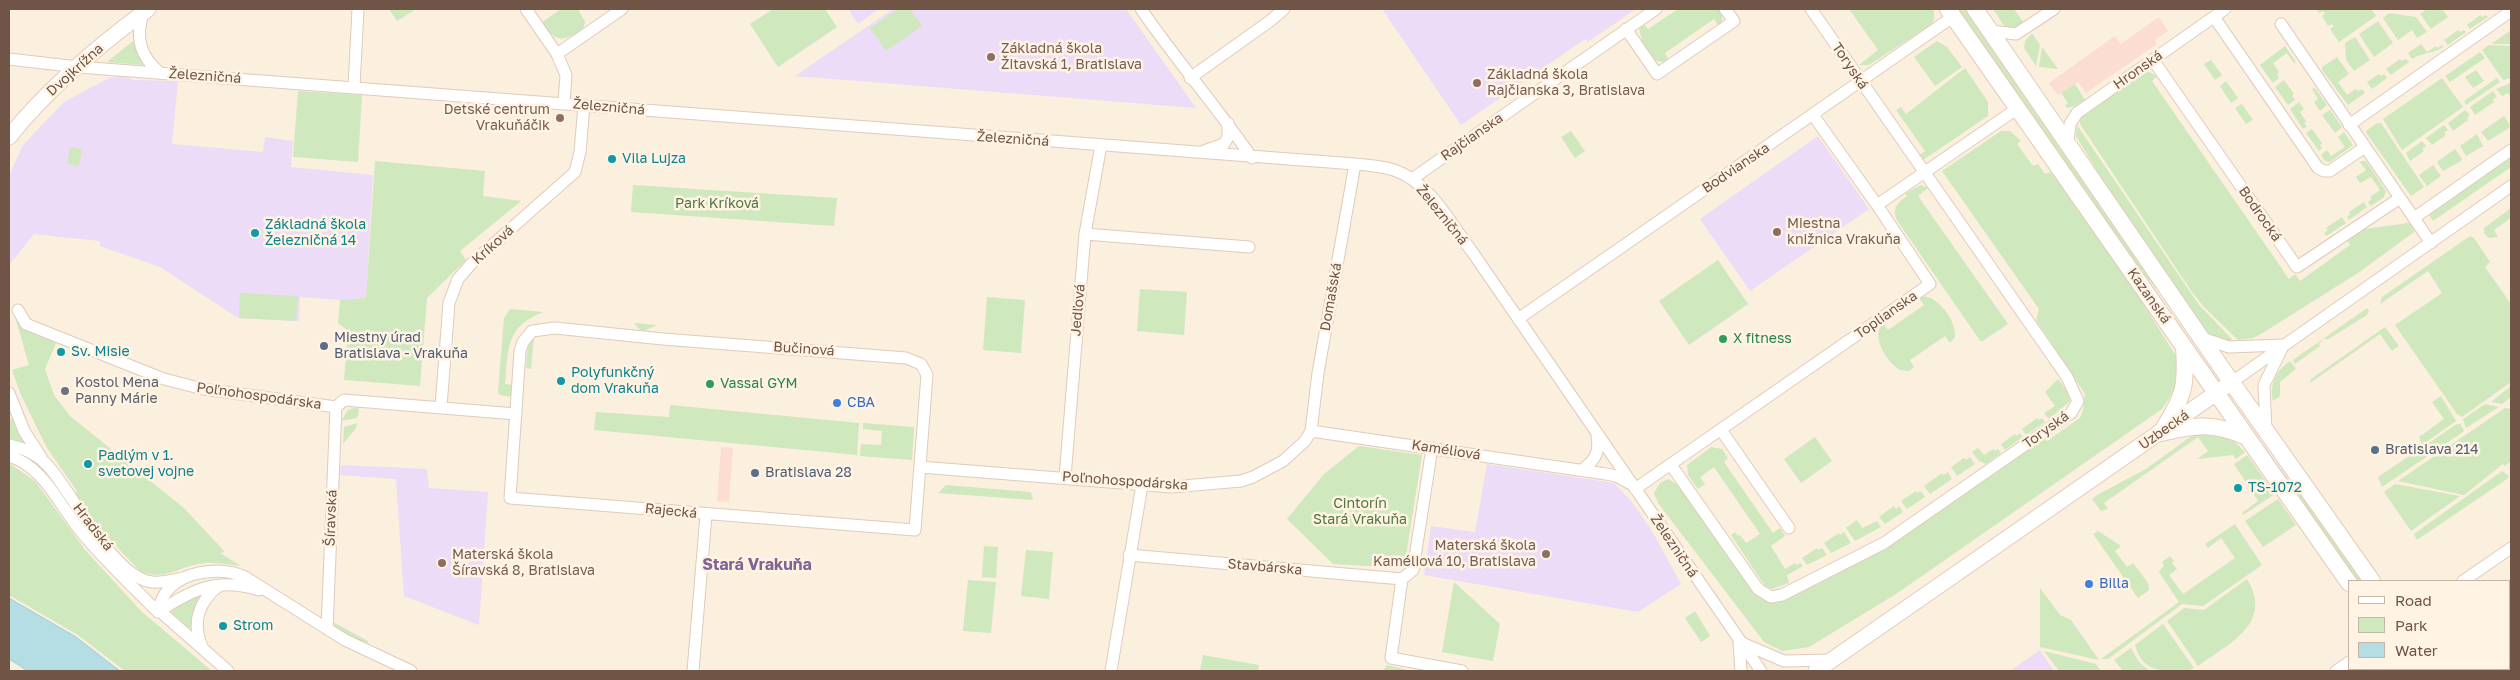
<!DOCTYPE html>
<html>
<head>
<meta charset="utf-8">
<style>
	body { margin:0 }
	#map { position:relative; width:2520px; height:680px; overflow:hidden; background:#fbefde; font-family:"Golos Text",sans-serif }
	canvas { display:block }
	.frame { position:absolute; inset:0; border:10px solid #705547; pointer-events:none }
	.legend { position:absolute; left:2348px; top:580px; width:162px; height:90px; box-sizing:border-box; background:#fff3e4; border:1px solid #c6b4a5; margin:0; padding:6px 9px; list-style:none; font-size:15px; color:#705547 }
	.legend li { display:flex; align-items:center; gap:10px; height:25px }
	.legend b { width:25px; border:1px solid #c6b4a5 }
</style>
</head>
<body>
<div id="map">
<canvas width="2520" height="680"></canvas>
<div class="frame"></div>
<ul class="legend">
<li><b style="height:6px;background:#fff"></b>Road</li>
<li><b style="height:14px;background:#d0e8be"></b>Park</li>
<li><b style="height:14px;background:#b4dee4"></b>Water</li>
</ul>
</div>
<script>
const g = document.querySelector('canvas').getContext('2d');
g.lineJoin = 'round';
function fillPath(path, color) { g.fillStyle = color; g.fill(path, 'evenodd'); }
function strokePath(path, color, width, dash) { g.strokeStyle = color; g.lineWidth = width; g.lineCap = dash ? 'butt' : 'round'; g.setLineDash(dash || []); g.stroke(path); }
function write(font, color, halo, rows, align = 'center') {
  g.font = font + ' "Golos Text",sans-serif'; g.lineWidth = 5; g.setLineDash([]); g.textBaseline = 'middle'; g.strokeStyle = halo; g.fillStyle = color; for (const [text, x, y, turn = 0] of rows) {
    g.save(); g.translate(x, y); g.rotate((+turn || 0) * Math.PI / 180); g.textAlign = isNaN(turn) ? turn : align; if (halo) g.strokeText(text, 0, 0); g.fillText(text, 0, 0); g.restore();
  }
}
fillPath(new Path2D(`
	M 2159,17 L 2168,31 L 2155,40 L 2157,44 L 2086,93 L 2078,82 L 2058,95 L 2049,83 L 2115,36 L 2121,44 Z
	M 721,447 L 733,448 L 729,502 L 717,501 Z`), '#fcddd2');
fillPath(new Path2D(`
	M 848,9 L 879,9 L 858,24 Z
	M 893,9 L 1126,9 L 1196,108 L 795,76 Z
	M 1382,9 L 1636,9 L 1588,42 L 1586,39 L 1582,41 L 1461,125 Z
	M 116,76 L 129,78 L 133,80 L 178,81 L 172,144 L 263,152 L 265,137 L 293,141 L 291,167 L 373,175 L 366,299 L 340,300 L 300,297 L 299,321 L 238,318 L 160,267 L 100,246 L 100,241 L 34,234 L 9,265 L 9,176 L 23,145 L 64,102 L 109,78 Z
	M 1818,136 L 1869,209 L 1750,291 L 1700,219 Z
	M 1487,464 L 1614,483 L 1632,502 L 1652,531 L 1681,584 L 1638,612 L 1424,575 L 1431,526 L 1475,532 Z
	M 341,465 L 427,469 L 429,488 L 488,492 L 479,625 L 404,596 L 396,479 L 340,475 Z
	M 2040,650 L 2054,671 L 2010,671 Z`), '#ecdcf7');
fillPath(new Path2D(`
	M 389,9 L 416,9 L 397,21 Z
	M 561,9 L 578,9 L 585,22 L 583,29 C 563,42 557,43 541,23 Z
	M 773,9 L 825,9 L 837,27 L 778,67 L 750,24 Z
	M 898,9 L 910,9 L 922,26 L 886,51 L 870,28 Z
	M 1678,9 L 1722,9 L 1722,22 L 1718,25 L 1714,19 L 1665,53 L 1669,60 C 1651,69 1640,40 1639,27 L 1643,23 L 1648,29 Z
	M 1849,9 L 1934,9 L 1934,19 L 1932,24 L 1869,65 L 1859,65 L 1878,50 Z
	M 1958,9 L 1967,9 L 2214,364 L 2165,299 L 2134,263 Z
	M 1993,9 L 2014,9 L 2024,23 L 2014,28 L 2005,27 Z
	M 2316,9 L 2371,9 L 2376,16 L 2339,42 L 2330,29 L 2334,26 L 2332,24 L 2328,26 L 2322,16 L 2325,13 L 2323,11 L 2319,13 Z
	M 2427,9 L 2442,9 L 2448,17 L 2431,29 L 2420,14 Z
	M 2389,13 L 2416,17 L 2427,32 L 2417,38 L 2412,30 L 2398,40 L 2383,18 Z
	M 2480,15 L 2482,17 L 2486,15 L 2488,17 L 2470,29 L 2467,25 Z
	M 2378,21 L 2393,43 L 2374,57 L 2359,34 Z
	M 2458,30 L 2460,32 L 2464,30 L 2466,32 L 2448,45 L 2444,40 Z
	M 2511,30 L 2511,44 L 2491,44 Z
	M 2032,33 L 2040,45 L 2036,66 L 2024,48 L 2025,41 Z
	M 2355,37 L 2370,60 L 2354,71 L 2346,60 L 2345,43 Z
	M 133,41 L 143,65 L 107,62 Z
	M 1937,41 L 1947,47 L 1962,67 L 1935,86 L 1914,57 Z
	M 2421,44 L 2427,52 L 2436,46 L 2438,48 L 2442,45 L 2443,47 C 2433,54 2423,52 2412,59 L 2408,53 Z
	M 2489,45 L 2511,46 L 2511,78 L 2503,80 L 2482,50 Z
	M 2285,46 L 2296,62 L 2294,63 L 2287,53 L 2273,63 L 2279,72 L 2277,74 L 2279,78 L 2273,83 L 2260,65 Z
	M 2042,47 L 2058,69 L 2039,67 Z
	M 2480,52 L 2485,58 L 2450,82 L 2445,76 Z
	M 2337,57 L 2349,74 L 2338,82 L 2347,95 L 2356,89 L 2358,91 L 2362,89 L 2365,93 L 2348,105 L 2322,70 L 2322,67 Z
	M 2400,59 L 2402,61 L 2406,59 L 2409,62 L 2391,75 L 2386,69 Z
	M 2211,60 L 2222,75 L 2215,80 L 2204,64 Z
	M 1965,68 L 1988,102 L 1988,116 L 1923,160 L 1918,156 L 1925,151 L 1896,110 L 1901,107 L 1906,114 Z
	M 2476,70 L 2484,81 L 2473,88 L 2465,77 Z
	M 2149,72 L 2157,76 L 2152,81 L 2289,279 L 2295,274 L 2300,281 L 2350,245 L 2346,239 L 2364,229 L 2409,223 L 2412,225 L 2414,232 L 2358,273 L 2261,334 L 2253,338 L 2238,340 L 2204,307 L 2192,292 L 2080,124 L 2080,117 L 2143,73 Z
	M 2379,74 L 2380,76 L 2384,74 L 2387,78 L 2372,89 L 2367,82 Z
	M 2442,78 L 2463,107 L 2402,150 L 2383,119 Z
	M 2497,78 L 2500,82 L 2466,105 L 2464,101 Z
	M 2284,80 L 2294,94 L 2292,96 L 2295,100 L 2288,105 L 2275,87 Z
	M 2226,81 L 2238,98 L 2231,103 L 2220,86 Z
	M 2511,83 L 2511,98 L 2508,93 L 2502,96 L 2496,89 Z
	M 2075,84 L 2085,100 L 2076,106 L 2067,108 L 2065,105 L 2068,103 L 2061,93 Z
	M 2315,88 L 2327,105 L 2320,111 L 2314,102 L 2318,99 L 2312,89 Z
	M 298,91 L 362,95 L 358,162 L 293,157 Z
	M 2493,91 L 2497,97 L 2493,99 L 2494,102 L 2475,115 L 2470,107 Z
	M 2299,102 L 2304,109 L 2300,112 L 2306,121 L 2304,123 L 2307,126 L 2303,129 L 2290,109 Z
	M 2242,104 L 2253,120 L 2246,124 L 2235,108 Z
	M 2330,110 L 2342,127 L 2335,133 L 2322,115 Z
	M 2465,110 L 2470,115 L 2467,118 L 2468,120 L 2453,131 L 2448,123 Z
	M 2504,116 L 2510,125 L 2509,128 L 2488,141 L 2481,132 Z
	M 2377,123 L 2381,123 L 2424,187 L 2411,196 L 2367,134 L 2366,131 Z
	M 2077,125 L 2199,305 L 2232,339 L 2228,343 L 2210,335 L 2204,329 L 2114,199 L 2076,136 Z
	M 2444,125 L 2448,130 L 2444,133 L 2446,135 L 2432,145 L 2426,138 Z
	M 2312,129 L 2322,143 L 2320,145 L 2322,148 L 2319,151 L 2306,133 Z
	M 1571,131 L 1585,151 L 1575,158 L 1561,137 Z
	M 2001,131 L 2010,131 L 2021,141 L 2017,144 L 2033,166 L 2038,164 L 2045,174 L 2050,172 C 2100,229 2136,294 2177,357 C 2183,376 2173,394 2162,409 L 1896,594 L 1809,647 L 1782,651 L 1764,642 L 1758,634 L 1658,503 L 1654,493 L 1660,483 L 1668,479 L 1676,484 L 1678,483 L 1755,593 C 1762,601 1772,603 1783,600 L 2044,438 L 2047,441 L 2080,418 L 2083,410 L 2085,394 L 2036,320 L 2039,309 L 1942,171 Z
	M 2344,132 L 2353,145 L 2330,162 L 2325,161 L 2321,155 L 2327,150 L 2331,156 L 2345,147 L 2338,137 Z
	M 2477,134 L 2483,146 L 2466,156 L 2460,146 Z
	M 2422,141 L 2426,146 L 2422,149 L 2424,151 L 2410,161 L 2406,153 Z
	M 70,147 L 82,149 L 79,166 L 67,164 Z
	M 2455,149 L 2462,159 L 2461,161 L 2443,171 L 2437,162 Z
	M 2511,153 L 2511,167 L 2433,221 L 2427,211 Z
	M 375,161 L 485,171 L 483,196 L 521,201 L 460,251 L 466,260 L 427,298 L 420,386 L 344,380 L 348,331 L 338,323 L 340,300 L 366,298 Z
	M 2362,161 L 2366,161 L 2386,191 L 2384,197 L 2371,206 L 2368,202 L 2372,199 L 2370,197 L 2380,190 L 2371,177 L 2360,183 L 2356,177 L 2366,170 L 2360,162 Z
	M 2433,165 L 2441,176 L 2427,186 L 2419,175 Z
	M 633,185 L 837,198 L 834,226 L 631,212 Z
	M 1921,185 L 1928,188 L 1918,196 L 2008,324 L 1981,342 L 1896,219 C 1893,207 1897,203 1907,196 L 1905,193 Z
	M 2364,202 L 2367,207 L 2349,220 L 2347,217 L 2350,215 L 2349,212 Z
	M 2511,208 L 2511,218 L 2494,230 L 2498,237 L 2489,238 L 2484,233 L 2484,228 Z
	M 2342,217 L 2346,223 L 2326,236 L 2324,233 L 2328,230 L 2326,228 Z
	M 2470,236 L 2474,238 L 2490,262 L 2485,267 L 2511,304 L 2511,382 L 2462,417 L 2457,414 L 2395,325 L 2442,293 L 2428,271 L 2380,304 L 2382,297 Z
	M 1718,260 L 1748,304 L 1689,345 L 1659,301 Z
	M 1140,289 L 1187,292 L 1184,335 L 1137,331 Z
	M 240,293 L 298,296 L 296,321 L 239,318 Z
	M 1923,296 C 1939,297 1957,322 1955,337 L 1950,343 L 1945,336 L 1910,360 L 1914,367 L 1909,371 L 1900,370 C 1887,362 1870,337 1883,323 L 1888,330 L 1924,305 L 1919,298 Z
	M 987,297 L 1025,300 L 1021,353 L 983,350 Z
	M 2367,308 L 2369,311 L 2367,315 L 2327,340 L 2325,338 L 2319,343 L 2320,346 L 2295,364 L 2293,360 Z
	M 510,309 L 544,312 C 506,325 508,349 505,384 L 513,385 L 512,397 L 500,395 L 498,392 L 504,318 Z
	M 16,320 L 59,336 L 45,369 L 54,395 L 70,416 L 184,508 L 225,552 L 220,553 L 241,566 C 229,565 217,562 205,563 C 180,565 166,582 140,571 L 91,520 L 75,496 L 77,491 L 47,448 L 21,395 L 12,370 L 29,365 Z
	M 634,323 L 657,325 L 644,331 L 639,329 Z
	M 2385,327 L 2399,346 L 2392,351 L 2380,334 L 2310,383 L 2311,379 Z
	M 534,337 L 531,369 L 526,368 L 528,345 Z
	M 2290,361 L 2296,369 L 2280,382 L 2280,396 L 2273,401 C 2269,385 2276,370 2290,361 Z
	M 2058,379 L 2067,391 L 2070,401 L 2049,419 L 2044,413 L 2055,406 L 2045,392 Z
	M 2511,386 L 2511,397 L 2502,404 L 2491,402 Z
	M 2441,396 L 2456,421 L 2422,445 L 2419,437 L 2444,419 L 2432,402 Z
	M 2485,404 L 2499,407 L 2466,428 L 2463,419 Z
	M 670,405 L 859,423 L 857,455 L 594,430 L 596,412 L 669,417 Z
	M 357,407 L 359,410 L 357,418 L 341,421 L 348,410 Z
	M 2236,407 L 2284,474 L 2319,516 L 2365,581 L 2356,581 Z
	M 2505,408 L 2511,409 L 2511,461 L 2505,466 L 2503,464 L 2464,495 L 2398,481 Z
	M 15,417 L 29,447 L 9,440 L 9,420 Z
	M 2037,418 L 2039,420 L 2042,418 L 2045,422 L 2026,435 L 2022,429 Z
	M 357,423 L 356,428 L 343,444 L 344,427 Z
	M 863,423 L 914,427 L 912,460 L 860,456 L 861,444 L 881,445 L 882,431 L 863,429 Z
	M 2457,424 L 2460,424 L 2464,430 L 2463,432 L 2382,487 L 2378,477 Z
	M 2020,433 L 2023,437 L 2005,450 L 2001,444 L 2015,434 L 2017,436 Z
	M 2210,433 L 2233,440 L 2245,452 L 2236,459 L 2233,455 L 2197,459 L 2208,451 L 2198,437 L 2104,503 L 2108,509 L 2101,511 L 2092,499 L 2097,495 L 2146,469 L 2190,437 Z
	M 1815,437 L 1832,461 L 1801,483 L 1784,459 Z
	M 1359,446 L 1422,455 L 1404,568 L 1333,564 L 1287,519 L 1324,474 Z
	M 1711,447 L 1722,449 L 1728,458 L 1724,462 L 1773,533 L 1780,528 L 1785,536 L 1771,546 L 1785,569 L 1795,563 L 1796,565 L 1800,563 L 1803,566 L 1787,575 L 1789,583 L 1772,589 L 1765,586 L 1731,535 L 1735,532 L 1738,536 L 1740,535 L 1746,543 L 1760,534 L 1714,467 L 1700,477 L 1705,484 L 1698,489 L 1688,475 L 1687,465 Z
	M 1978,448 L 1984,455 L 1993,449 L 1995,451 L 1998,449 L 2001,453 L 1986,464 L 1979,461 L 1972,452 Z
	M 2247,455 L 2275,494 L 2243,515 L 2242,513 L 2258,501 L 2234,464 Z
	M 1970,457 L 1975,464 L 1957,476 L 1951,467 L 1964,458 L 1966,460 Z
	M 9,463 L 35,481 L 86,551 L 141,611 L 212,671 L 125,671 L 78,635 L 9,595 Z
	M 2502,471 L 2509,476 L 2507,479 L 2417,540 L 2414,534 Z
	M 1948,472 L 1952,479 L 1930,494 L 1924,486 L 1942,473 L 1944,475 Z
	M 2395,484 L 2460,496 L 2411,531 L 2384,492 Z
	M 946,485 L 1031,492 L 1033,500 L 938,493 Z
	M 1916,491 L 1917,493 L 1921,491 L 1925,497 L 1907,509 L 1901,501 Z
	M 2278,499 L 2296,525 L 2263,547 L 2245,521 Z
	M 1894,506 L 1896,509 L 1899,506 L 1903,512 L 1885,524 L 1879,517 Z
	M 1857,520 L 1862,528 L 1877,521 L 1881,527 L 1855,541 L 1846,528 Z
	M 2235,524 L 2262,565 L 2203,606 L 2182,604 L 2108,659 L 2101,659 L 2179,602 L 2159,572 L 2164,565 L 2162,562 L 2170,556 L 2174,561 L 2172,563 L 2177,569 L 2169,575 L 2183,594 L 2235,558 L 2221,538 L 2208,548 L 2205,544 Z
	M 2098,531 L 2121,546 L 2115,551 L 2127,567 L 2133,563 L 2148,583 L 2149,590 L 2138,598 L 2093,534 Z
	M 1844,532 L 1851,543 L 1831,553 L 1824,543 L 1839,533 L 1840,535 Z
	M 984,546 L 998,547 L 996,578 L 982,577 Z
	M 1817,548 L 1818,550 L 1822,548 L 1827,555 L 1807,565 L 1802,558 Z
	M 1026,550 L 1053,552 L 1049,599 L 1021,596 Z
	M 2247,579 C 2274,624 2228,644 2198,666 L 2167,621 L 2184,608 L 2204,610 Z
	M 968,580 L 996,582 L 991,633 L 963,631 Z
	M 1454,582 L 1500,624 L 1493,661 L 1442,652 Z
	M 2040,588 L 2060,615 L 2071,620 L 2099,660 L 2040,647 Z
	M 199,595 L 190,629 L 171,612 L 182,603 Z
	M 1695,611 L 1710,636 L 1701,642 L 1685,618 Z
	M 333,622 L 368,641 L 366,644 L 336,629 Z
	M 2163,624 L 2194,668 C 2188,672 2182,671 2175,671 C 2154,671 2141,667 2135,645 Z
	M 2131,648 L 2139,662 L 2150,671 L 2123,671 L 2114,660 Z
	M 2044,651 L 2096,664 L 2101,671 L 2059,671 Z
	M 1203,655 L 1259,665 L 1258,671 L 1200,671 Z
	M 1387,665 L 1412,671 L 1383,671 Z`), '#d0e8be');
const water = new Path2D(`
	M 9,598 L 76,637 L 120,671 L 28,671 L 9,659 Z`);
fillPath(water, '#b4dee4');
strokePath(water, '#9bced5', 1);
const minor = new Path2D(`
	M 526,9 L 557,54 L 566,75 L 564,103
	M 1141,9 C 1176,60 1217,107 1252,158
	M 143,13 C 135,38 140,56 160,73
	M 2214,17 L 2318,168 L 2324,171 L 2330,171 L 2365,147
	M 2281,24 L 2431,243
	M 1626,29 L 1657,74 L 1734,21 L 1725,9
	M 1991,31 L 2016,34 L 2054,9
	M 557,54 L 622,9
	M 9,59 L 78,67 L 1355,164 C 1368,165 1381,166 1394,170 C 1430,182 1451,224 1473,253 L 1761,671
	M 2153,60 L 2297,267 L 2400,198
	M 1190,78 L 1270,21 L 1284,9
	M 354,87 L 358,9
	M 1813,115 L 1877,205
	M 2349,125 L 2511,11
	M 2068,142 L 2070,124 L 2077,113 L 2225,9
	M 1204,151 L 1224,144 L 1228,137 L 1228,123
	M 1412,179 L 1656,9
	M 2414,218 L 2511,150
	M 1085,234 L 1249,247
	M 18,310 L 26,324 L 164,379 L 203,389 L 336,407 L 344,400 L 516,414
	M 1518,319 L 1954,16
	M 555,328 L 663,339 L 906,358 L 921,364 L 927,375 L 915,530 L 510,498 L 520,351 L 523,342 L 532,331 Z
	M 2202,338 L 2229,347 L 2282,345
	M 2232,382 L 2511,186
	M 9,393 L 24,431 L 41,457
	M 441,407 L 449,303 L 458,279 L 472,263 L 575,172 L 580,152 L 584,105
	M 1721,430 L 1789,528
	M 1311,431 L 1606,474 L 1616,476 L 1629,483
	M 2266,431 L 2264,385 L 2282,348
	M 9,445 C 23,448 39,455 49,467 C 73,494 114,578 152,582 C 162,583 173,580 183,578
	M 9,456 C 43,466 58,503 79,529 C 103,559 131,585 158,612
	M 1671,465 L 1758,589 L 1771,597 L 1782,595 L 1884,543 L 2071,413 L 2078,401 L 2067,377 L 1811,9
	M 920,467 L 1172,487 L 1241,481 L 1253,477 L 1283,461 L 1305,441 L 1311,431 L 1318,373 L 1355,164
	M 1582,470 C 1595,460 1600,453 1597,436
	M 1065,477 L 1085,234 L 1101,145
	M 1635,489 L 1930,284 L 1877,205 L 2018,108
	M 1129,555 L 1402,579 L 1391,658 L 1462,671
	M 1402,579 L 1413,570 L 1432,448
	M 2463,581 L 2511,548
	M 2509,595 L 2511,594
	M 154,606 L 228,671
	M 158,612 C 160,607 161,601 163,597 C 178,570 220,566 245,577 L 345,640 L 411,671
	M 158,612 C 193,589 217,577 259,590
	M 327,629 L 336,407
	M 1739,642 L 1741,671
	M 1742,643 L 1784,661 L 1831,660
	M 203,649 C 191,624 198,601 220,585
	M 693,671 L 706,515
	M 1111,671 L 1142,485
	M 2336,671 L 2349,662`);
const tertiary = new Path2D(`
	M 9,137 C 48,88 98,46 148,9
	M 1816,671 L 2232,382`);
const secondary = new Path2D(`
	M 1948,9 L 2349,583
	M 1975,9 L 2221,367 L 2372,581
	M 2161,433 C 2183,396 2187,391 2184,347
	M 2161,433 C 2197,425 2212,422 2247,437
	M 2409,669 L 2410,671
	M 2433,669 L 2435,671`);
strokePath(minor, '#dfcbbb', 13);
strokePath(tertiary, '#dfcbbb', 17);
strokePath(secondary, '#e4ccb9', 18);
strokePath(minor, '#fff', 11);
strokePath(tertiary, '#fff', 15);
strokePath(secondary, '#fff', 16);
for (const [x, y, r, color] of [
	[991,57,5,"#8d6e63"],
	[1477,83,5,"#8d6e63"],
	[560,118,5,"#8d6e63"],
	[612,159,5,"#0f9aa8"],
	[1777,232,5,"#8d6e63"],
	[255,233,5,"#0f9aa8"],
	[1723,339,5,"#2e9e5b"],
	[324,346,5,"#5c6f8a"],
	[61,352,5,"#0f9aa8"],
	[561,381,5,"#0f9aa8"],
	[710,384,5,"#2e9e5b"],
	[65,391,5,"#6b7280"],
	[837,403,5,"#3f7fe0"],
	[2375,450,5,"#5c6f8a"],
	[88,464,5,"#0f9aa8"],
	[755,473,5,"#5c6f8a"],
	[2238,488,5,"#0f9aa8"],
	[1546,554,5,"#8d6e63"],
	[442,563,5,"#8d6e63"],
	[2089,584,5,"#3f7fe0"],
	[223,626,5,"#0f9aa8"]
]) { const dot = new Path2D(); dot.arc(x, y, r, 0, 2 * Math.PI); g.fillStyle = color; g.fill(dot); strokePath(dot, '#fff3e4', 2); }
write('14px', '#785e54', '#fff3e4', [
	["Základná škola",1001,49],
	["Žitavská 1, Bratislava",1001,65],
	["Základná škola",1487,75],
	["Rajčianska 3, Bratislava",1487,91],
	["Detské centrum",550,110,"right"],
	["Vrakuňáčik",550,126,"right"],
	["Miestna",1787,224],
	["knižnica Vrakuňa",1787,240],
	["Materská škola",1536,546,"right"],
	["Kaméliová 10, Bratislava",1536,562,"right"],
	["Materská škola",452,555],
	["Šíravská 8, Bratislava",452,571]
], 'left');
write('14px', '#705547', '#fff3e4', [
	["Toryská",1850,66,56],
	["Dvojkrížna",75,70,-42],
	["Hronská",2138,70,-35],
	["Železničná",205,76,4],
	["Železničná",609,107,5],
	["Rajčianska",1472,137,-35],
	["Železničná",1013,139,4],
	["Bodvianska",1736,168,-34],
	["Bodrocká",2260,214,55],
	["Železničná",1442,215,51],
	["Kríková",493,245,-42],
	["Kazanská",2149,296,55],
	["Domašská",1331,297,-80],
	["Jedľová",1078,310,-85],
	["Toplianska",1886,315,-35],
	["Bučinová",804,349,4],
	["Poľnohospodárska",259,396,8],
	["Toryská",2046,430,-36],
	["Uzbecká",2164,430,-35],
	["Kaméliová",1446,450,9],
	["Poľnohospodárska",1125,481,4],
	["Rajecká",671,511,6],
	["Šíravská",331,518,-88],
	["Hradská",93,527,52],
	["Železničná",1674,546,56],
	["Stavbárska",1265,567,5]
]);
write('14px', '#0d838f', '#fff3e4', [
	["Vila Lujza",622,159],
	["Základná škola",265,225],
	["Železničná 14",265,241],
	["Sv. Misie",71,352],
	["Polyfunkčný",571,373],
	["dom Vrakuňa",571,389],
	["Padlým v 1.",98,456],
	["svetovej vojne",98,472],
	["TS-1072",2248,488],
	["Strom",233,626]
], 'left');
write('14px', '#527740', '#fff3e4', [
	["Park Kríková",717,204],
	["Cintorín",1360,504],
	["Stará Vrakuňa",1360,520]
]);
write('14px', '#4e5e75', '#fff3e4', [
	["Miestny úrad",334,338],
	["Bratislava - Vrakuňa",334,354],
	["Bratislava 214",2385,450],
	["Bratislava 28",765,473]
], 'left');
write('14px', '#27864d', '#fff3e4', [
	["X fitness",1733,339],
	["Vassal GYM",720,384]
], 'left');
write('14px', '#5b616d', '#fff3e4', [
	["Kostol Mena",75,383],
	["Panny Márie",75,399]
], 'left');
write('14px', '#366cbe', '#fff3e4', [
	["CBA",847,403],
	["Billa",2099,584]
], 'left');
write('bold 16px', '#826394', '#fff3e4', [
	["Stará Vrakuňa",757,565]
]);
</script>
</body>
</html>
